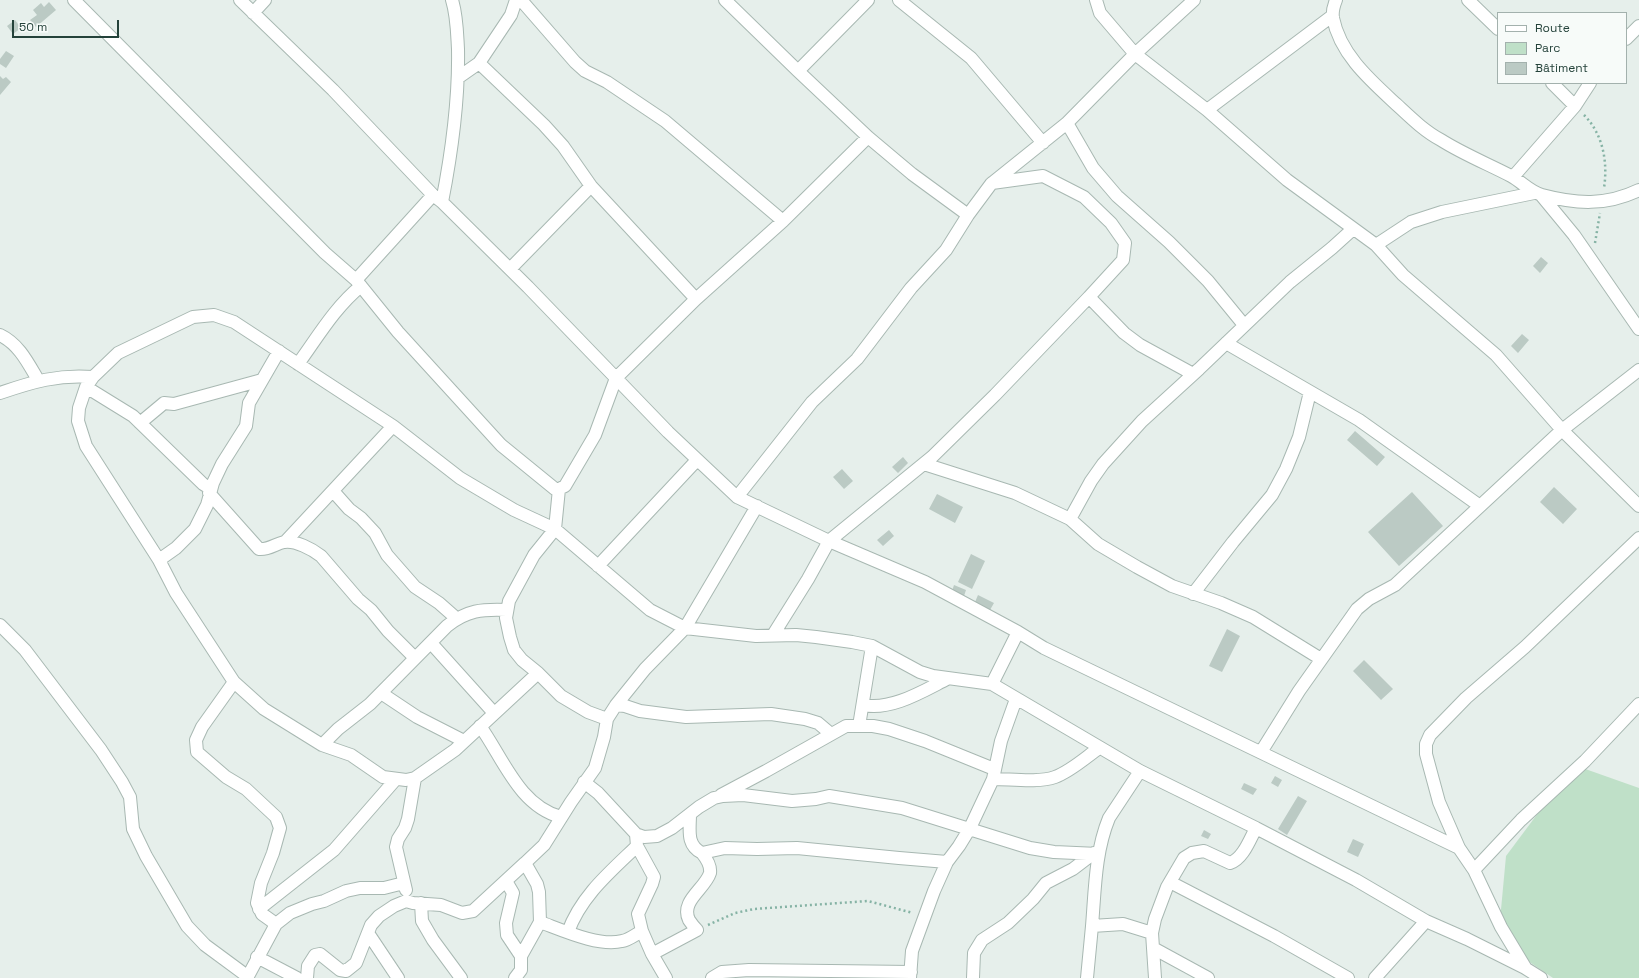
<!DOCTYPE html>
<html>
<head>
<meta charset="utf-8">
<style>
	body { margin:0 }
	#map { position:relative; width:1639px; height:978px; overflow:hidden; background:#e6efeb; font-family:"Space Grotesk",sans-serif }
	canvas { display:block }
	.legend { position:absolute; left:1497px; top:12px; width:130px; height:72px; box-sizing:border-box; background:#f7fbf9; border:1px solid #a3b1ad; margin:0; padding:5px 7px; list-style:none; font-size:12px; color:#24423a }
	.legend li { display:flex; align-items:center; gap:8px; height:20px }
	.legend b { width:20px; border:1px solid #a3b1ad }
	.scale { position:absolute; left:12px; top:20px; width:107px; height:18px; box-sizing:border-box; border:2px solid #24423a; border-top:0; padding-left:5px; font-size:12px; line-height:14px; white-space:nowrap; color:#24423a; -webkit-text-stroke:3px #f7fbf9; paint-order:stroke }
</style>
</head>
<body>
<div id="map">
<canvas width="1639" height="978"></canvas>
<ul class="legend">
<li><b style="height:5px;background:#fff"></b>Route</li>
<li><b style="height:11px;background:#bfe0c8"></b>Parc</li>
<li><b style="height:11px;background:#bbcac4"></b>Bâtiment</li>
</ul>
<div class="scale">50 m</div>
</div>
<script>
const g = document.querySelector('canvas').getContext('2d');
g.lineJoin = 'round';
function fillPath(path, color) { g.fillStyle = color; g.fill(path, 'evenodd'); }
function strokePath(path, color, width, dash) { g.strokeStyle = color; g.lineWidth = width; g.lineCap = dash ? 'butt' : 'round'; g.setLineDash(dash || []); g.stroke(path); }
fillPath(new Path2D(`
	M 1574,765 L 1639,788 L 1639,978 L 1553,978 L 1518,954 L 1500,920 L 1506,856 Z`), '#bfe0c8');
fillPath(new Path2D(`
	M 49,2 L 56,10 L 36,27 L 30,20 L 37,15 L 33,10 L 41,3 L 44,7 Z
	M 15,20 L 21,28 L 13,34 L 7,26 Z
	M 6,51 L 14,56 L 6,68 L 0,64 L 0,59 Z
	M 0,76 L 3,79 L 6,77 L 11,82 L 0,95 Z
	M 1541,257 L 1548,263 L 1540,273 L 1533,266 Z
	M 1522,334 L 1529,340 L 1518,353 L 1511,346 Z
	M 1355,431 L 1385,457 L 1377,466 L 1347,440 Z
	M 903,457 L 908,463 L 898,473 L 892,467 Z
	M 842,469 L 853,481 L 844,489 L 833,477 Z
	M 1554,487 L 1577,509 L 1563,524 L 1540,502 Z
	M 1412,492 L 1443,526 L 1399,566 L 1368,532 Z
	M 937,494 L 963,507 L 955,523 L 929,509 Z
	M 889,530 L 894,536 L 883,546 L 877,540 Z
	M 971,554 L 985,561 L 972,589 L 958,582 Z
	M 954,585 L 966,590 L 964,596 L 952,591 Z
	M 978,595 L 994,603 L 990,610 L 975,602 Z
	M 1227,629 L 1240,636 L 1222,672 L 1209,666 Z
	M 1364,660 L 1393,689 L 1381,700 L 1353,671 Z
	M 1275,776 L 1282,780 L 1278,787 L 1271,783 Z
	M 1244,783 L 1257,789 L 1253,795 L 1241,789 Z
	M 1298,796 L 1307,801 L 1287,835 L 1278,829 Z
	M 1204,830 L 1211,834 L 1208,839 L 1201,836 Z
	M 1353,839 L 1364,844 L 1358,857 L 1347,852 Z`), '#bbcac4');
const minor = new Path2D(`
	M 74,0 L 325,253 L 356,280 L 398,332 L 501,445 L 555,489 L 559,489
	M 240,0 L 333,90 L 433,195 L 442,202 L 528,287 L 668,432 L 737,497 L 829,541 L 925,582 L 1018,632 L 1044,648 L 1459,848 L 1474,870 L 1501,927 L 1525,967
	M 521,0 L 575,62 L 585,71 L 607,82 L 665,121 L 783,221
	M 725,0 L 798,71 L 868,137 L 912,174 L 968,215 L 991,184 L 1067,123 L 1135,54 L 1194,0
	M 899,0 L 971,58 L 1043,143
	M 1096,0 L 1100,13 L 1135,54 L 1207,110 L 1287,180 L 1376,245 L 1403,275 L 1496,355 L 1562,430 L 1639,506
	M 1336,0 C 1334,5 1332,12 1333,18 C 1340,54 1370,80 1396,104 C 1410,117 1424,131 1441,140 C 1463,154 1488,164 1511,176 C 1522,182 1530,192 1542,195 C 1576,204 1606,206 1639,190
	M 1468,0 L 1498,29
	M 253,13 L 265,0
	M 1626,39 L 1639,26
	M 479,63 L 544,125 L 563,146 L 591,186
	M 798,71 L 868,0
	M 459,77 L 479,63 L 511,15 L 516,0
	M 1552,83 L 1575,106
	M 1207,110 L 1332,16
	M 1067,123 L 1093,168 L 1117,196 L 1169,242 L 1208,281 L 1244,325
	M 1513,177 L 1575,106 L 1590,83
	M 992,183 L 1043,176 L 1084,197 L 1111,223 L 1125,243 L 1123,260 L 1089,297 L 1124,333 L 1140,345 L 1193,374
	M 1541,195 L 1574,235 L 1639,329
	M 442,202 C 452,151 459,101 458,49 C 457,32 457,16 452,0
	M 1376,245 L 1411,222 L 1442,212 L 1534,193
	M 510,269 L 591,186 L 696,299
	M 356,280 L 433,195
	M 0,335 C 19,344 28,363 38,380
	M 1226,343 L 1359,420 L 1480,506
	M 298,364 C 317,338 335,307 361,286
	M 86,387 L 133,416 L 203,484 L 211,489
	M 0,393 C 32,382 59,374 93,377
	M 140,423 L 164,403 L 174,404 L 262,380
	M 924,464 L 1015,493 L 1070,519 L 1098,544 L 1137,567 L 1172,586 L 1221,603 L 1253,617 L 1321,659
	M 333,491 L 349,509 L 361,518 L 375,533 L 387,555 L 415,587 L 439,603 L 456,618
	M 209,493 L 259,549 C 269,550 275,544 284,542 C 295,540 312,549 321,556 L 358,599 L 371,610 L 388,631 L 415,658
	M 737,497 L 812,402 L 857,359 L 911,288 L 946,250 L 968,215
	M 1070,519 L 1091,481 L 1103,464 L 1142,421 L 1199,369 L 1290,282 L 1332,248 L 1353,229
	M 285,542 L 393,426
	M 159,560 L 176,548 L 195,529 L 207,505 L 213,483 L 222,464 L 246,426 L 249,403 L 279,351
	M 598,566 L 697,460
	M 1193,594 L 1233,542 L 1272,495 L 1286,469 L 1299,437 L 1310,392
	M 0,625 L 25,650 L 101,750 L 122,782 L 130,797 L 133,829 L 146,856 L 187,926 L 205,945 L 247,976
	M 773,635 L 808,579 L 829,541 L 932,457 L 995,395 L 1089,297
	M 431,643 L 494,713
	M 538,673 L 455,750 L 415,778 L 406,780 L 383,777 L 351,755 L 322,745 L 264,709 L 234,682 L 176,593 L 159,560 L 86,446 L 78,421 L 79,408 L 86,387 L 93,377 L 118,353 L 193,317 L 214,315 L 234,322 L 393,426 L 460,478 L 514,510 L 555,529 L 650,610 L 685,628 L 756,636 L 796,635 L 816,637 L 852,642 L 872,646 L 920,672 L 933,676 L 992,684 L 1140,771 L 1256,828 L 1356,880 L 1426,921 L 1467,939 L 1525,968 L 1541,978
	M 234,682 L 202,727 L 196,740 L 197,752 L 226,777 L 246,789 L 276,817 L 280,828 L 273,853 L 261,883 L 257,903 L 262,914 L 276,924
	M 992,684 L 1018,632
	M 381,693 L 417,717 L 464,741
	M 616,705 L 625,706 L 640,711 L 686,717 L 771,714 L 805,719 L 818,723 L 831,734
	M 863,705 C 891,711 923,691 947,679
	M 607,719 L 588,712 L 561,696 L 538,673 L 522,660 L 514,650 L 510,637 L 506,618 L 509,601 L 534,555 L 555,529 L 559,489 L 565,486 L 595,435 L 616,378 L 696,299 L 783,221 L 868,137
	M 480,726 C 503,758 519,806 561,817
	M 859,726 L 872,646
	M 322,745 L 338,729 L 370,704 L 447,626 C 467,610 482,609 507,610
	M 1261,752 L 1299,691 L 1357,609 L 1369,599 L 1395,585 L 1562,430 L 1639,370
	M 993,779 C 1011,779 1038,783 1055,777 C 1071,771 1085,758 1099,748
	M 584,782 L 598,793 L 636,834 L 637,846 L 654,877 L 652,884 L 638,914 L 642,931 L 652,954 L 666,978
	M 721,795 L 766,771 L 846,726 L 873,726 L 889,729 L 925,741 L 994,769
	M 690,814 C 690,830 686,845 702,853 L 725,848 L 757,849 L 797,848 L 899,858 L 947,862
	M 636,834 L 644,837 L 657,836 L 672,828 L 699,807 L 714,798 L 723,796 L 743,795 L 792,801 L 816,799 L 829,796 L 902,808 L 1030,848 L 1054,852 L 1098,854
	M 1459,848 L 1439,802 L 1426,754 L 1426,744 L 1430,735 L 1466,698 L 1525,647 L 1639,538
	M 1474,870 L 1521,820 L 1585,761 L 1639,704
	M 506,881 L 513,893 L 506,923 L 507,935 L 521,956
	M 1170,882 L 1274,936 L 1348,978
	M 406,890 L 396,847 L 398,839 L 405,828 L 408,819 L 415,778
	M 421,903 L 422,921 L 433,940 L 461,978
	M 259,909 L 334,850 L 396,779
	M 540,922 C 562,930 599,947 622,941 C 629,940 636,934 642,931
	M 1092,926 C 1095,890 1095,852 1109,818 L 1140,771
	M 568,932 C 581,896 610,872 637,846
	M 368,933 L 398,978
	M 1153,948 L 1208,978
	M 652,954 L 697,930 C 694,927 691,923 689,920 C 680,901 705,889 710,873 C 711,866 706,858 702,853
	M 257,957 L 297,978
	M 247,978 L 276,924 L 290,913 L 312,904 L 324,901 L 346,891 L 360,888 L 384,888 L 404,883
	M 307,978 L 308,966 L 315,955 L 320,954 L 340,970 L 346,971 L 356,963 L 371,925 L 379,916 L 394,906 L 406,901 L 413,903 L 441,905 L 462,913 L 473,911 L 525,863
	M 515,978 L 521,970 L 521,956 L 540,922 L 539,892 L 537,884 L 525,863 L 544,845 L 571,802 L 595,768 L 604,737 L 607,719 L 616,705 L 645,669 L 685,628 L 757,506
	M 712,978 L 722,972 L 749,970 L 911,972
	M 910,978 L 912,951 L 934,891 L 947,862 L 959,846 L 970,828 L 993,779 L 1001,741 L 1016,699
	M 973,978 L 974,953 L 982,940 L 1008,923 L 1033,899 L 1046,883 L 1073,869 L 1094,853
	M 1087,978 L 1092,926 L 1123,924 L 1152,933
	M 1155,978 L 1152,933 L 1155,919 L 1167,887 L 1184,858 L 1192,853 L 1204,851 L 1230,863 C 1243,859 1250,839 1256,828
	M 1375,978 L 1426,921`);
strokePath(minor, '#a8b8b2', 14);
strokePath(new Path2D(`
	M 1584,115 C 1603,134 1608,162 1604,188
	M 1595,243 L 1600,213
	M 708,925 L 735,913 L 754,909 L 868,901 L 913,913`), '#86b3a5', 2.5, [2, 3]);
strokePath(minor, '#fff', 12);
</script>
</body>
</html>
